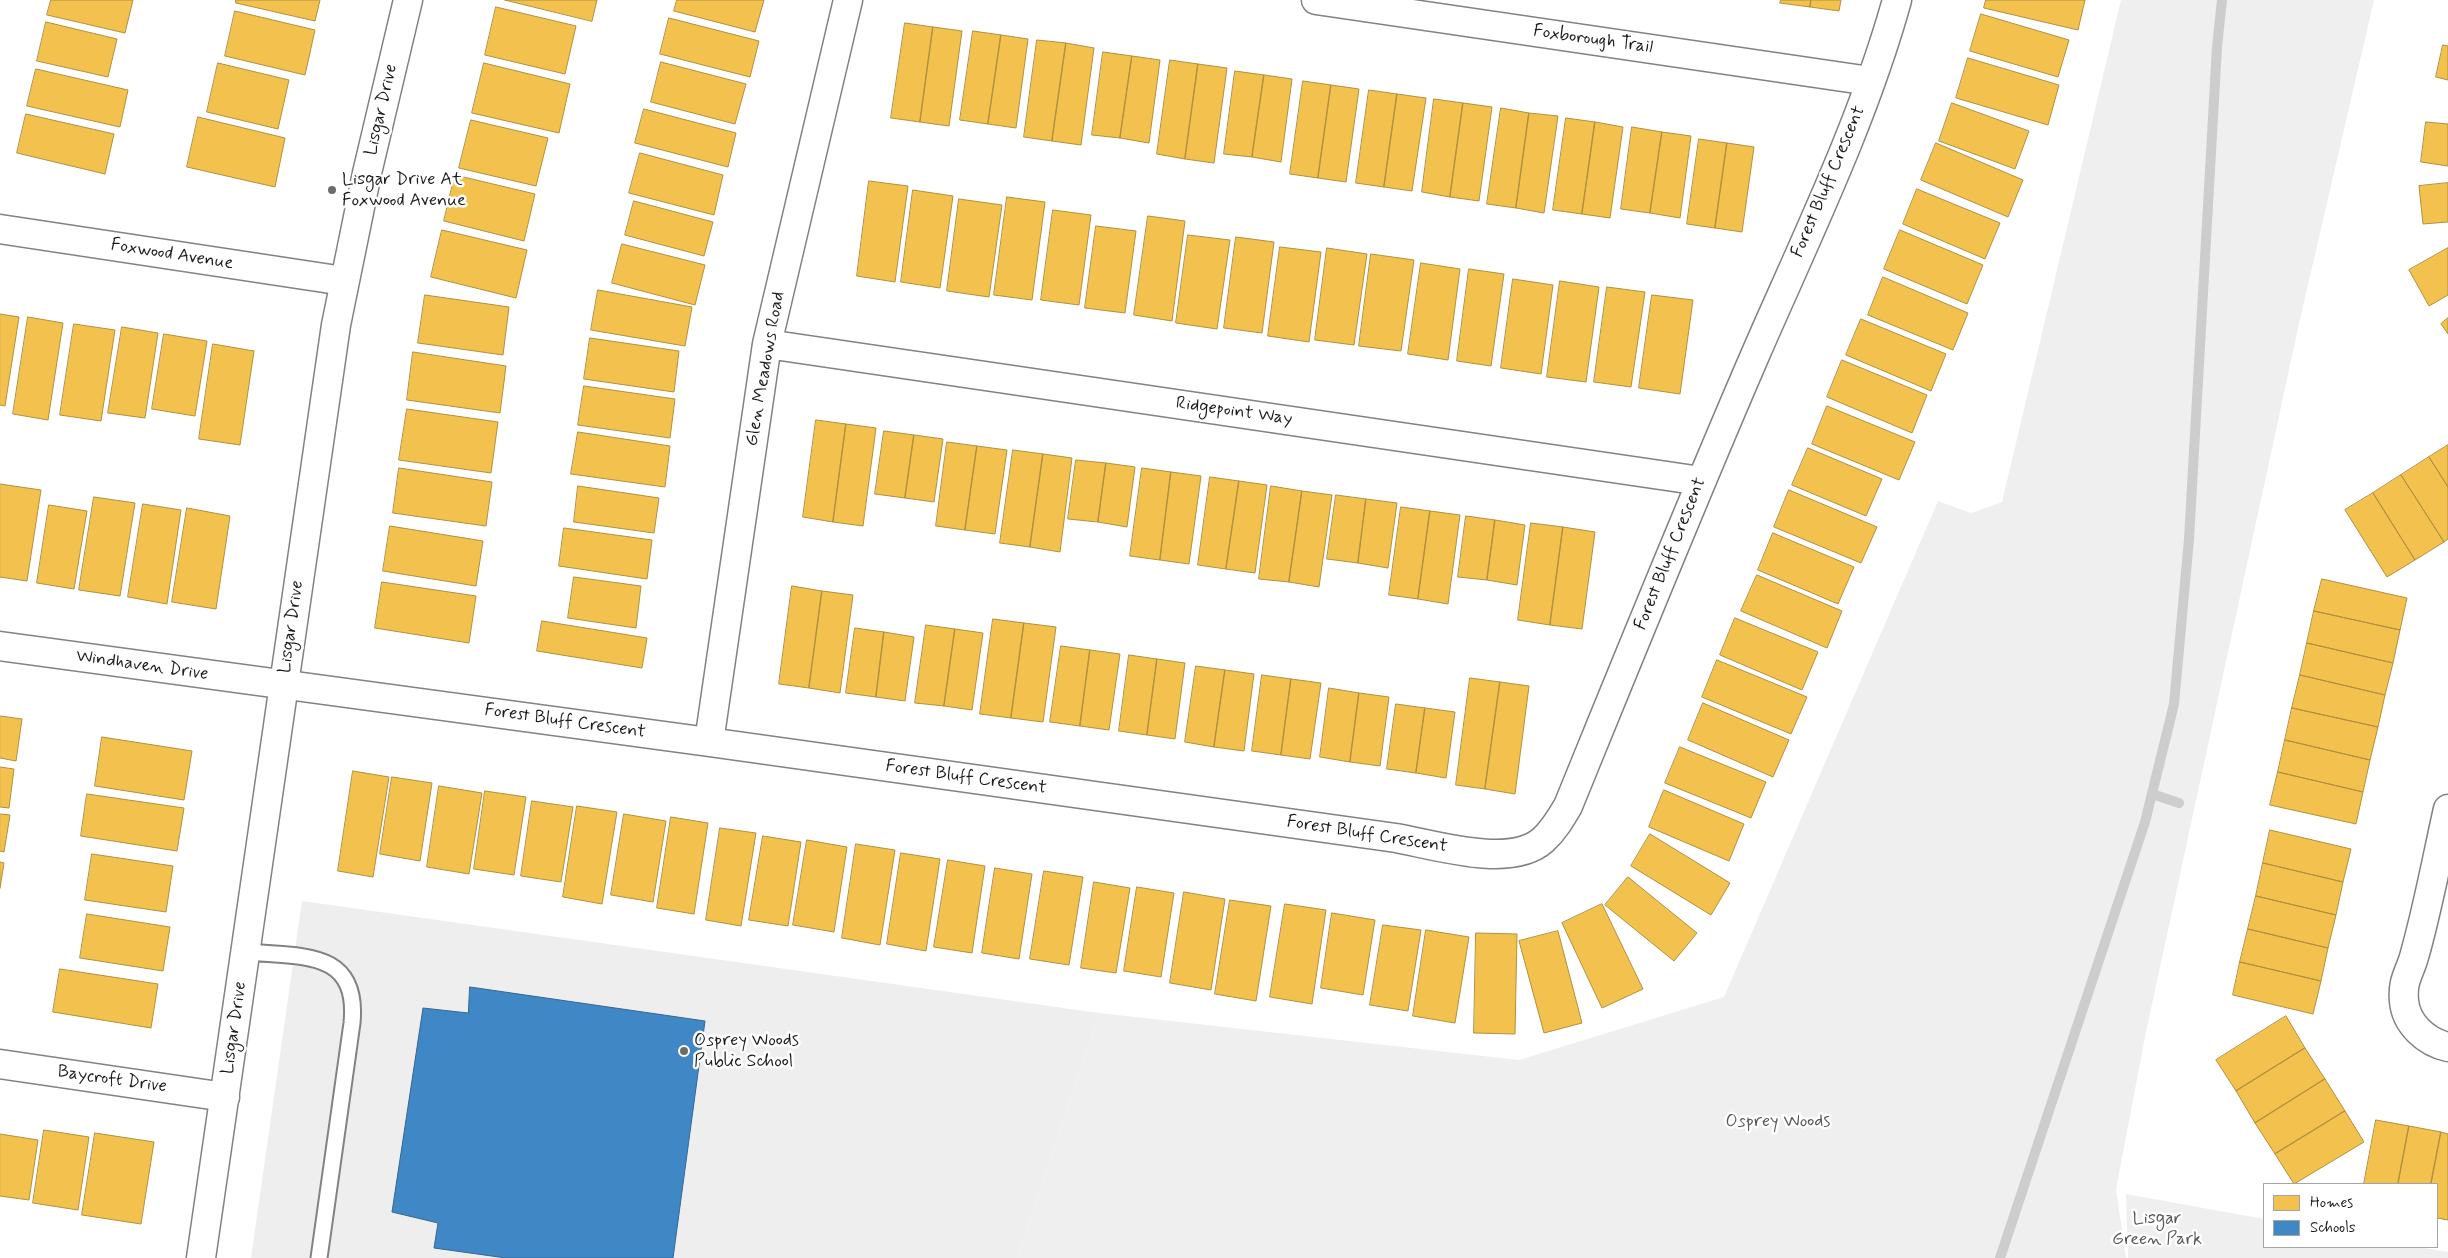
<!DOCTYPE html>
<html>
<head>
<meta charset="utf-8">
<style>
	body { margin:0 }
	#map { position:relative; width:2448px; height:1258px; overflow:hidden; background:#fff; font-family:Mynerve,sans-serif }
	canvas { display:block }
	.legend { position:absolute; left:2263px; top:1183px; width:175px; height:65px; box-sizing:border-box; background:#fff; border:1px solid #a4a4a4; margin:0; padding:6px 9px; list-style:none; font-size:15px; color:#1c1c1c }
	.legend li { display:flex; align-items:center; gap:10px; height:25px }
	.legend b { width:25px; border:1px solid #a4a4a4 }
</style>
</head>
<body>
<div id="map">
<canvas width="2448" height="1258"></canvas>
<ul class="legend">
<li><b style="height:14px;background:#f2c14e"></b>Homes</li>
<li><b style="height:14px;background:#3f88c5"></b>Schools</li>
</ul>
</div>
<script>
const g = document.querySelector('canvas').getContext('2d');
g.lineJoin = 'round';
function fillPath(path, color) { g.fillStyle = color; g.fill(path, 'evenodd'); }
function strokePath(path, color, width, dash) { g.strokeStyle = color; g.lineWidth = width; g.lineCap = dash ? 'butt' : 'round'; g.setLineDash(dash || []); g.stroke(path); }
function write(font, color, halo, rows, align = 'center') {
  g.font = font + ' Mynerve,sans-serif'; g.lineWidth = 5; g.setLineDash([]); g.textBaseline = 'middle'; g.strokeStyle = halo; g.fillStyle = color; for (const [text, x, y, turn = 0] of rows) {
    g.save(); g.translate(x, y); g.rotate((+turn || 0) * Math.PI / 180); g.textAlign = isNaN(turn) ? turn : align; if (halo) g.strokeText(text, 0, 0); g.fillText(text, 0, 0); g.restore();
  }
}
fillPath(new Path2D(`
	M 302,901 L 1099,1013 L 1017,1258 L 251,1258 Z`), '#eee');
fillPath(new Path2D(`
	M 2121,0 L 2374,0 L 2298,328 L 2146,1032 L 2116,1189 L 2126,1258 L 1017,1258 L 1099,1013 L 1519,1060 L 1724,997 L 1938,501 L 1971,513 L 2002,502 Z
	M 2126,1194 L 2264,1219 L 2264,1247 L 2419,1247 L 2448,1252 L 2448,1258 L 2128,1258 Z`), '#efefef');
const homes = new Path2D(`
	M 51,0 L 133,0 L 125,33 L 47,15 Z
	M 236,0 L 320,0 L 315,21 L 236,3 Z
	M 505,0 L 597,0 L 592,21 Z
	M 677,0 L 764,0 L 755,32 L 674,11 Z
	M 1781,0 L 1811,0 L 1810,7 L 1780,3 Z
	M 1811,0 L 1841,0 L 1839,11 L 1810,7 Z
	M 1986,0 L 2085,0 L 2078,30 L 1984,8 Z
	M 496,7 L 576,26 L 565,74 L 485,55 Z
	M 235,11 L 315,30 L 305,75 L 225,56 Z
	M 1981,14 L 2069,40 L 2058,77 L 1970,51 Z
	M 669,18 L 759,41 L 750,77 L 660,54 Z
	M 46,22 L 117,39 L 108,77 L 37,61 Z
	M 905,23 L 933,27 L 920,122 L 891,118 Z
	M 933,27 L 962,31 L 949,126 L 920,122 Z
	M 973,31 L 1001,35 L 988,124 L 960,120 Z
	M 1001,35 L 1028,39 L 1016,128 L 988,124 Z
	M 1037,40 L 1066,43 L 1052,141 L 1024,137 Z
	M 1066,43 L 1094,48 L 1081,145 L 1052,141 Z
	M 2443,45 L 2448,46 L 2448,80 L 2436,77 Z
	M 1103,52 L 1132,56 L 1120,138 L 1092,135 Z
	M 1132,56 L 1160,60 L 1149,143 L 1120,138 Z
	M 1968,58 L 2059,85 L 2048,125 L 1956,98 Z
	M 1170,60 L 1198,64 L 1185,159 L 1157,154 Z
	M 661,62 L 746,84 L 735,124 L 651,102 Z
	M 218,63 L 289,80 L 278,129 L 207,112 Z
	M 484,63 L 570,84 L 559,133 L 472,113 Z
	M 1198,64 L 1227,68 L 1214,163 L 1185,159 Z
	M 36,69 L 128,90 L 120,127 L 27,106 Z
	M 1235,71 L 1264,75 L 1252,157 L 1224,154 Z
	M 1264,75 L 1292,79 L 1281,162 L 1252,157 Z
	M 1303,81 L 1331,85 L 1318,178 L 1290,174 Z
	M 1331,85 L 1359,89 L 1346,182 L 1318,178 Z
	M 1369,90 L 1397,94 L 1384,187 L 1356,183 Z
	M 1397,94 L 1426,98 L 1412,191 L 1384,187 Z
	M 1434,99 L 1463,103 L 1450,197 L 1422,192 Z
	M 1463,103 L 1492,107 L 1479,201 L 1450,197 Z
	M 1952,103 L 2029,131 L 2015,169 L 1939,141 Z
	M 1501,108 L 1529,113 L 1516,208 L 1487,204 Z
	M 644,109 L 736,133 L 728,167 L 635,143 Z
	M 1529,113 L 1558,116 L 1544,213 L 1516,208 Z
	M 26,114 L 114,134 L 105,174 L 17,153 Z
	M 198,117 L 285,138 L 275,187 L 187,167 Z
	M 1566,118 L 1595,122 L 1582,214 L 1553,210 Z
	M 471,120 L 548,138 L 536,186 L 459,168 Z
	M 1595,122 L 1623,127 L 1610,218 L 1582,214 Z
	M 2426,122 L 2448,124 L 2448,166 L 2421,162 Z
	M 1632,127 L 1662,132 L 1650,213 L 1621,209 Z
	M 1662,132 L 1691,136 L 1680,218 L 1650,213 Z
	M 1699,139 L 1727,143 L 1715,228 L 1687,224 Z
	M 1727,143 L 1754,147 L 1742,232 L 1715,228 Z
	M 1936,143 L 2023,180 L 2008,217 L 1921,180 Z
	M 640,153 L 723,175 L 714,215 L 629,193 Z
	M 455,175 L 535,194 L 524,241 L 444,221 Z
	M 869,181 L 908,186 L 895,282 L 857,276 Z
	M 2448,183 L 2448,222 L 2423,224 L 2419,186 Z
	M 1917,189 L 2000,223 L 1985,259 L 1903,224 Z
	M 913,190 L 953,196 L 940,288 L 901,282 Z
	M 1007,197 L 1045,202 L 1032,300 L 994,295 Z
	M 959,199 L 1002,205 L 989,297 L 947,291 Z
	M 634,201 L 713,222 L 704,256 L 625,235 Z
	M 1053,210 L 1091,215 L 1079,305 L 1041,300 Z
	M 1148,216 L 1185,221 L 1172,321 L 1134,315 Z
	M 1096,226 L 1136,231 L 1125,313 L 1085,308 Z
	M 442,230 L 527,250 L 516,298 L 431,277 Z
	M 1900,230 L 1983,265 L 1967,304 L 1884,269 Z
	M 1188,235 L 1230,240 L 1217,329 L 1176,323 Z
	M 1236,237 L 1274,242 L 1262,333 L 1224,328 Z
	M 622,244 L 705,265 L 695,305 L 612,283 Z
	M 1280,247 L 1321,252 L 1309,342 L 1268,336 Z
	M 1327,248 L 1367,254 L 1354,345 L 1315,340 Z
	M 2448,248 L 2448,295 L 2429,306 L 2409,270 Z
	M 1371,254 L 1414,260 L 1401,351 L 1359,346 Z
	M 1421,263 L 1460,269 L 1448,360 L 1408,354 Z
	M 1469,269 L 1504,274 L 1491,366 L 1457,361 Z
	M 1883,277 L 1968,313 L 1953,350 L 1868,315 Z
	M 1513,279 L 1553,285 L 1541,374 L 1501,368 Z
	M 1560,281 L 1599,287 L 1586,382 L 1547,377 Z
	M 1607,287 L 1645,292 L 1631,387 L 1594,382 Z
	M 598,290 L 692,307 L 685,346 L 591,330 Z
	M 425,295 L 509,307 L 503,355 L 418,343 Z
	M 1652,295 L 1693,300 L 1680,394 L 1639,388 Z
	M 0,314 L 19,317 L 5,406 L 0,405 Z
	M 28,317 L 63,323 L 48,420 L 13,414 Z
	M 2448,318 L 2448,334 L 2441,324 Z
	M 1861,319 L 1946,354 L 1931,391 L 1846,355 Z
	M 74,324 L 115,330 L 101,421 L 60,415 Z
	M 122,327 L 158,333 L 145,418 L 108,413 Z
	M 164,334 L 207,341 L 195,416 L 152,409 Z
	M 590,338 L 679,351 L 674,392 L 584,379 Z
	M 213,344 L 254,351 L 240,445 L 199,439 Z
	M 413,352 L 506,366 L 500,413 L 407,400 Z
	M 1842,360 L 1927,395 L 1912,433 L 1827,397 Z
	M 584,386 L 675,399 L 670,438 L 578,425 Z
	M 1827,406 L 1915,442 L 1899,480 L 1812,444 Z
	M 407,409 L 498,422 L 491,473 L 399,460 Z
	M 816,420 L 846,424 L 833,522 L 803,517 Z
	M 846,424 L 876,428 L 863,526 L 833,522 Z
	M 884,431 L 914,435 L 905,498 L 875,494 Z
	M 578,432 L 670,446 L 665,487 L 571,474 Z
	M 914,435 L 943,439 L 934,502 L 905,498 Z
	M 947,442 L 977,446 L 965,530 L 936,526 Z
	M 2448,445 L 2448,487 L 2429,457 Z
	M 977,446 L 1007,450 L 995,534 L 965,530 Z
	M 1808,448 L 1882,479 L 1866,516 L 1792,485 Z
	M 1013,450 L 1043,454 L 1030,547 L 1000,543 Z
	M 1043,454 L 1072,458 L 1060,552 L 1030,547 Z
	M 2429,457 L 2448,487 L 2448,539 L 2444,542 L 2401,475 Z
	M 1076,460 L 1106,463 L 1098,522 L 1068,519 Z
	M 1106,463 L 1135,467 L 1127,527 L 1098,522 Z
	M 399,468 L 492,482 L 486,526 L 393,513 Z
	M 1142,468 L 1171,472 L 1160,560 L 1130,556 Z
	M 1171,472 L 1201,476 L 1189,564 L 1160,560 Z
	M 2401,475 L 2444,542 L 2415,560 L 2373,493 Z
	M 1210,477 L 1239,481 L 1226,569 L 1198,565 Z
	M 1239,481 L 1267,485 L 1255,573 L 1226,569 Z
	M 0,484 L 41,490 L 27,581 L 0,577 Z
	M 578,486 L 659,498 L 654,533 L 574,522 Z
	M 1271,486 L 1302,491 L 1289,582 L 1259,579 Z
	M 1789,490 L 1877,527 L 1861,563 L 1774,527 Z
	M 1302,491 L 1332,495 L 1319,587 L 1289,582 Z
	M 2373,493 L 2415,560 L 2387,577 L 2345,510 Z
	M 1336,495 L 1366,499 L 1358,563 L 1327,559 Z
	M 94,497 L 135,503 L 120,596 L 79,590 Z
	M 1366,499 L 1397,503 L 1388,568 L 1358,563 Z
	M 143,504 L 181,510 L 167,604 L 128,597 Z
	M 49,505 L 87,511 L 74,589 L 37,583 Z
	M 1401,507 L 1430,511 L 1418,599 L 1389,595 Z
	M 187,508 L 230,516 L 216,609 L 172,602 Z
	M 1430,511 L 1460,515 L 1448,604 L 1418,599 Z
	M 1466,516 L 1495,520 L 1487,580 L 1458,577 Z
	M 1495,520 L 1525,525 L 1517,585 L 1487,580 Z
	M 1531,523 L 1563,527 L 1550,625 L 1518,620 Z
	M 390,526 L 483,541 L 476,586 L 383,571 Z
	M 1563,527 L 1595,532 L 1582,629 L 1550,625 Z
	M 564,528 L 652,540 L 647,579 L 559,566 Z
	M 1773,533 L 1854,567 L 1838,604 L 1758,570 Z
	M 1757,575 L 1842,611 L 1827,648 L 1741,611 Z
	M 574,577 L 641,586 L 636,628 L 568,618 Z
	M 2322,579 L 2407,598 L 2400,630 L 2314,611 Z
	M 382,582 L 476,596 L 469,643 L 375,628 Z
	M 792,586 L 822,591 L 809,688 L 779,684 Z
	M 822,591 L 853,595 L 840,693 L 809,688 Z
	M 2314,611 L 2400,630 L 2393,663 L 2307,643 Z
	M 1735,618 L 1818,652 L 1802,690 L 1720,655 Z
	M 993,619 L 1024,623 L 1011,718 L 980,714 Z
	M 542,621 L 647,638 L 642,668 L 537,651 Z
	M 1024,623 L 1056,627 L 1043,722 L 1011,718 Z
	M 926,625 L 955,629 L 944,706 L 915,703 Z
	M 855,628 L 884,632 L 876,697 L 846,693 Z
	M 955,629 L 983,633 L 972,710 L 944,706 Z
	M 884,632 L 914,637 L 905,701 L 876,697 Z
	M 2307,643 L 2393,663 L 2385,695 L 2300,675 Z
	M 1061,646 L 1090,650 L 1080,726 L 1050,722 Z
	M 1090,650 L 1120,654 L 1109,730 L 1080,726 Z
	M 1129,655 L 1157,659 L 1147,735 L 1119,731 Z
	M 1157,659 L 1185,663 L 1175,739 L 1147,735 Z
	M 1717,660 L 1807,697 L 1791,734 L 1702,697 Z
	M 1196,666 L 1225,670 L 1214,747 L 1185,742 Z
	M 1225,670 L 1254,674 L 1244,751 L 1214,747 Z
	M 1262,675 L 1291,679 L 1281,755 L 1252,751 Z
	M 2300,675 L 2385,695 L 2378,727 L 2292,708 Z
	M 1470,678 L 1500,682 L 1485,789 L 1456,785 Z
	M 1291,679 L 1321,683 L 1310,759 L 1281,755 Z
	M 1500,682 L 1529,686 L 1515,794 L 1485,789 Z
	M 1329,688 L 1359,693 L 1350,762 L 1320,757 Z
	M 1359,693 L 1389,697 L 1380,766 L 1350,762 Z
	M 1703,703 L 1789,740 L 1773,777 L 1688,740 Z
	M 1396,704 L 1425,708 L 1416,773 L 1387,769 Z
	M 1425,708 L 1455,712 L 1446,778 L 1416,773 Z
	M 2292,708 L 2378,727 L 2370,760 L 2285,740 Z
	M 0,716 L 22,719 L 16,761 L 0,758 Z
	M 102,737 L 192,751 L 184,800 L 95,786 Z
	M 2285,740 L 2370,760 L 2363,792 L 2278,772 Z
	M 1680,747 L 1766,782 L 1751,818 L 1665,783 Z
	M 0,767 L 14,769 L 9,808 L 0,807 Z
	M 353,771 L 389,777 L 373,877 L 338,871 Z
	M 2278,772 L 2363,792 L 2356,824 L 2270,805 Z
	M 392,777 L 432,783 L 420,861 L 380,854 Z
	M 439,786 L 482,793 L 469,874 L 427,867 Z
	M 1664,790 L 1744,824 L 1729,861 L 1649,827 Z
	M 485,791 L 526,797 L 514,875 L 474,869 Z
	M 87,794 L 184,808 L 177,851 L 81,836 Z
	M 532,801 L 573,807 L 561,882 L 521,876 Z
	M 577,806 L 617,812 L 602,904 L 563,897 Z
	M 0,814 L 10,815 L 4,852 L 0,851 Z
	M 624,814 L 666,821 L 653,902 L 611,895 Z
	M 671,817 L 708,823 L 694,914 L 657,908 Z
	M 720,828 L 756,833 L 741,926 L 706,920 Z
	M 2270,830 L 2351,849 L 2343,882 L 2263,863 Z
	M 1650,834 L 1730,883 L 1711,915 L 1631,866 Z
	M 763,836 L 801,842 L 788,926 L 749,920 Z
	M 807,840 L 847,847 L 834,932 L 793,925 Z
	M 856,844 L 895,850 L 880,945 L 842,938 Z
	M 901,853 L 940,859 L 926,951 L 887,944 Z
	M 92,854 L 173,866 L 166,912 L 85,900 Z
	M 948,860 L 985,866 L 972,953 L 934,947 Z
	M 0,862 L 4,863 L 0,888 Z
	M 2263,863 L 2343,882 L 2336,915 L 2256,896 Z
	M 995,868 L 1032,874 L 1019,959 L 982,953 Z
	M 1044,871 L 1083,877 L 1069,965 L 1030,959 Z
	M 1628,877 L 1697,933 L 1674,961 L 1605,905 Z
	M 1094,882 L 1130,888 L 1116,973 L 1081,968 Z
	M 1137,887 L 1174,893 L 1161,977 L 1124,971 Z
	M 1184,892 L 1225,899 L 1211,990 L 1170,983 Z
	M 2256,896 L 2336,915 L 2328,948 L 2248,929 Z
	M 1230,900 L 1271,906 L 1256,1001 L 1215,994 Z
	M 1285,904 L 1326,910 L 1312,1004 L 1270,997 Z
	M 1602,904 L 1643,989 L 1602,1008 L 1562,923 Z
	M 1332,913 L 1375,920 L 1363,995 L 1321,988 Z
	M 87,914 L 170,927 L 163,971 L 80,958 Z
	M 1383,925 L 1421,930 L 1408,1011 L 1370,1005 Z
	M 2248,929 L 2328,948 L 2321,981 L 2240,962 Z
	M 1426,930 L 1469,937 L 1455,1023 L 1413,1016 Z
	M 1558,931 L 1582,1023 L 1544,1033 L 1519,941 Z
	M 1476,933 L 1517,934 L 1515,1034 L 1474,1033 Z
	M 2240,962 L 2321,981 L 2313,1014 L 2233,995 Z
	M 60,969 L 158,984 L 151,1028 L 53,1012 Z
	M 2286,1016 L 2305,1048 L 2236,1091 L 2216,1060 Z
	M 2305,1048 L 2325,1079 L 2255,1123 L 2236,1091 Z
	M 2325,1079 L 2345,1111 L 2275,1154 L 2255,1123 Z
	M 2345,1111 L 2364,1142 L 2294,1184 L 2275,1154 Z
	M 2376,1120 L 2409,1126 L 2398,1184 L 2364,1184 Z
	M 2409,1126 L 2441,1132 L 2431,1184 L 2398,1184 Z
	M 44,1130 L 89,1137 L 78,1210 L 33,1203 Z
	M 2441,1132 L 2448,1134 L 2448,1220 L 2437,1218 L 2437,1184 L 2431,1184 Z
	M 95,1133 L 154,1142 L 141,1224 L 82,1215 Z
	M 0,1134 L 38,1140 L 29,1200 L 0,1196 Z`);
fillPath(homes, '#f2c14e');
strokePath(homes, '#b2903f', 1);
const schools = new Path2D(`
	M 470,987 L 705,1021 L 673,1258 L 506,1258 L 434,1248 L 438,1223 L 392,1212 L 423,1008 L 468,1013 Z`);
fillPath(schools, '#3f88c5');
strokePath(schools, '#346892', 1);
strokePath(new Path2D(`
	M 2152,794 L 2179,803
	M 2000,1258 L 2145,822 L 2174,704 L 2189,539 L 2217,47 L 2222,0`), '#cdcdcd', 10);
const service = new Path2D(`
	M 246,952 C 301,957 359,949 352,1023 L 319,1258`);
const minor = new Path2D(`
	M 1316,0 L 1870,81
	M 0,229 L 344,281
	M 767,344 L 1701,481
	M 0,646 L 709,742 L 1396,838 C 1435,845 1511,869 1543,840 C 1554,830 1561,818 1568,806 C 1630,654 1691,503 1756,353 C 1806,238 1863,122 1897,0
	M 709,742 L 767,344 L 848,0
	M 2448,809 C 2437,858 2428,908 2414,957 C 2409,974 2402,981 2404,1001 C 2406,1024 2426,1042 2448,1047
	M 0,1064 L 225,1097`);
const tertiary = new Path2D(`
	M 201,1258 L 336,325 L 367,173 L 408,0`);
strokePath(service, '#828282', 19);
strokePath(minor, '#828282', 31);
strokePath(tertiary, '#828282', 31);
strokePath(service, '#fff', 15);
strokePath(minor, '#fff', 28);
strokePath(tertiary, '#fff', 28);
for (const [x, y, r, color] of [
	[332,190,5,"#6b6b6b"],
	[684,1051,5,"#6b6b6b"]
]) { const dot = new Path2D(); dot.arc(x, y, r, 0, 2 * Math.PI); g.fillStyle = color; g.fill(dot); strokePath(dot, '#fff', 2); }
write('18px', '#1c1c1c', '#fff', [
	["Foxborough Trail",1593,40,8],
	["Lisgar Drive",382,110,-77],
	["Forest Bluff Crescent",1829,182,-67],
	["Foxwood Avenue",172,255,9],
	["Glen Meadows Road",766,369,-80],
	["Ridgepoint Way",1234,412,8],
	["Forest Bluff Crescent",1671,554,-68],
	["Lisgar Drive",292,627,-82],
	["Windhaven Drive",142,666,8],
	["Forest Bluff Crescent",565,722,8],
	["Forest Bluff Crescent",966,778,8],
	["Forest Bluff Crescent",1367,835,9],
	["Lisgar Drive",235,1028,-82],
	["Baycroft Drive",112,1080,8]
]);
write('18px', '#1c1c1c', '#fff', [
	["Lisgar Drive At",342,180],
	["Foxwood Avenue",342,201],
	["Osprey Woods",694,1041],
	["Public School",694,1062]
], 'left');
write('18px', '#575757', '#fff', [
	["Osprey Woods",1778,1122],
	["Lisgar",2157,1219],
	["Green Park",2157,1240]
]);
</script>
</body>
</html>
